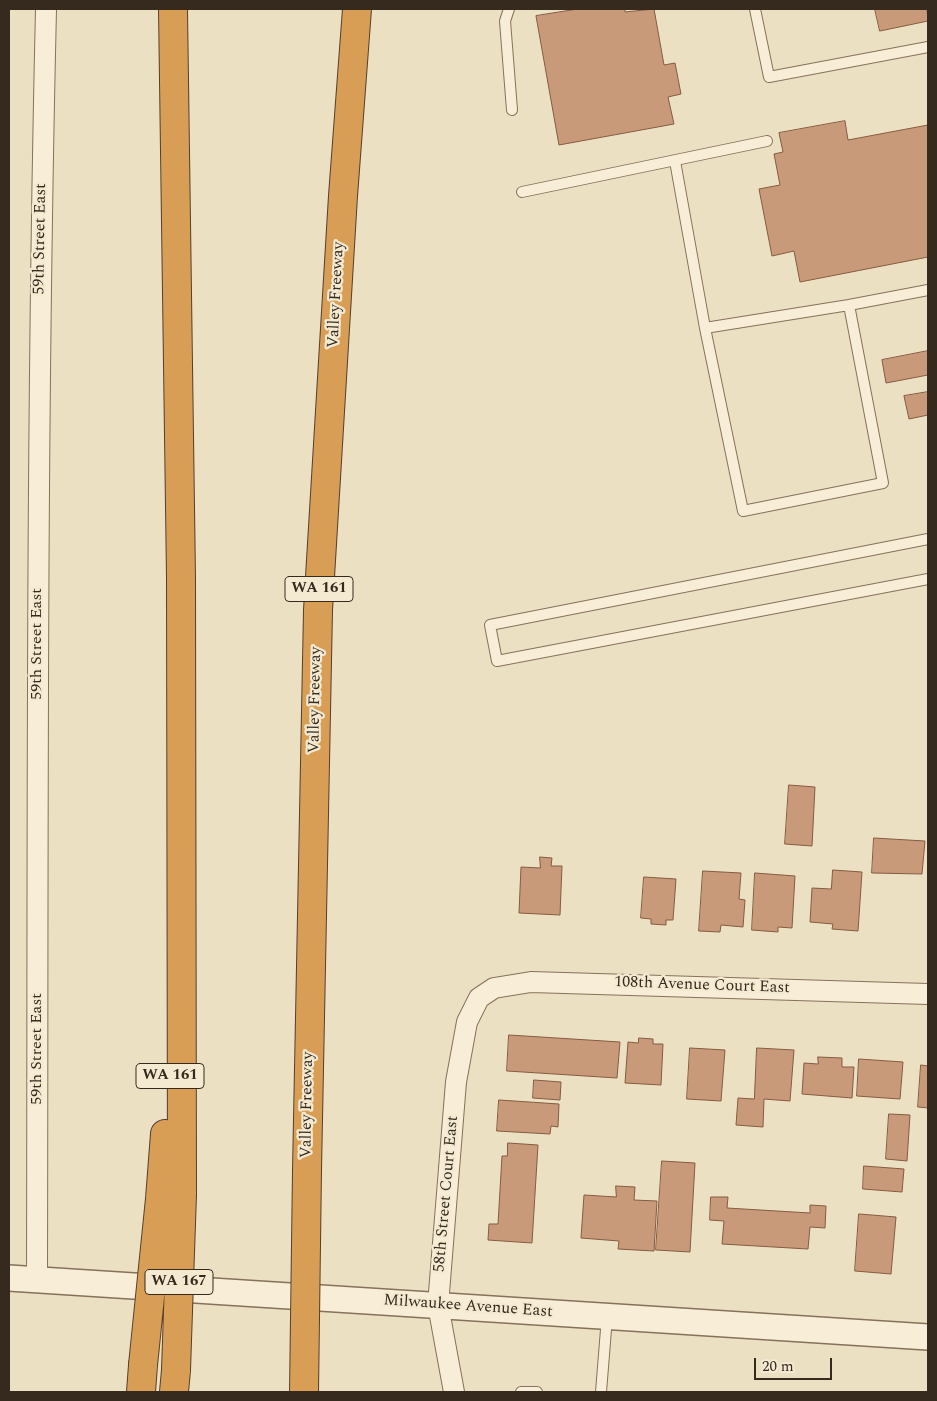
<!DOCTYPE html>
<html>
<head>
<meta charset="utf-8">
<style>
	body { margin:0 }
	#map { position:relative; width:937px; height:1401px; overflow:hidden; background:#ece0c3; font-family:Spectral,serif }
	canvas { display:block }
	.frame { position:absolute; inset:0; border:10px solid #36291e; pointer-events:none }
	.scale { position:absolute; left:754px; top:1358px; width:78px; height:22px; box-sizing:border-box; border:2px solid #36291e; border-top:0; padding-left:6px; font-size:15px; line-height:18px; white-space:nowrap; color:#36291e; -webkit-text-stroke:4px #f4ead2; paint-order:stroke }
</style>
</head>
<body>
<div id="map">
<canvas width="937" height="1401"></canvas>
<div class="frame"></div>
<div class="scale">20 m</div>
</div>
<script>
const g = document.querySelector('canvas').getContext('2d');
g.lineJoin = 'round';
function fillPath(path, color) { g.fillStyle = color; g.fill(path, 'evenodd'); }
function strokePath(path, color, width, dash) { g.strokeStyle = color; g.lineWidth = width; g.lineCap = dash ? 'butt' : 'round'; g.setLineDash(dash || []); g.stroke(path); }
function write(font, color, halo, rows, align = 'center') {
  g.font = font + ' Spectral,serif'; g.lineWidth = 4.5; g.setLineDash([]); g.textBaseline = 'middle'; g.strokeStyle = halo; g.fillStyle = color; for (const [text, x, y, turn = 0] of rows) {
    g.save(); g.translate(x, y); g.rotate((+turn || 0) * Math.PI / 180); g.textAlign = isNaN(turn) ? turn : align; if (halo) g.strokeText(text, 0, 0); g.fillText(text, 0, 0); g.restore();
  }
}
const building = new Path2D(`
	M 578,9 L 625,9 L 625,12 L 654,9 L 664,65 L 675,63 L 681,94 L 668,97 L 674,124 L 559,145 L 536,16 Z
	M 875,9 L 927,9 L 928,21 L 880,31 Z
	M 845,121 L 848,140 L 928,125 L 928,257 L 800,282 L 794,251 L 772,256 L 759,189 L 780,185 L 774,154 L 783,152 L 779,133 Z
	M 928,351 L 928,375 L 886,383 L 882,360 Z
	M 928,392 L 928,415 L 909,419 L 904,396 Z
	M 789,785 L 815,787 L 812,846 L 785,844 Z
	M 874,838 L 925,841 L 922,874 L 872,873 Z
	M 540,857 L 552,858 L 551,866 L 562,866 L 560,915 L 519,913 L 521,867 L 540,868 Z
	M 833,870 L 862,872 L 858,931 L 832,929 L 833,924 L 810,922 L 812,888 L 831,889 Z
	M 703,871 L 741,873 L 739,899 L 745,900 L 743,927 L 721,925 L 720,932 L 699,931 Z
	M 755,873 L 795,876 L 792,928 L 778,927 L 778,932 L 752,930 Z
	M 644,877 L 676,879 L 673,920 L 666,920 L 666,925 L 651,924 L 651,919 L 641,918 Z
	M 509,1035 L 620,1042 L 617,1078 L 507,1071 Z
	M 639,1038 L 653,1039 L 653,1044 L 663,1044 L 661,1085 L 625,1083 L 628,1042 L 638,1043 Z
	M 690,1048 L 725,1050 L 721,1101 L 687,1099 Z
	M 757,1048 L 794,1050 L 790,1101 L 764,1099 L 763,1127 L 736,1125 L 738,1098 L 754,1099 Z
	M 818,1057 L 842,1058 L 842,1067 L 854,1067 L 852,1098 L 802,1094 L 804,1063 L 818,1064 Z
	M 859,1059 L 903,1062 L 900,1099 L 857,1096 Z
	M 921,1065 L 928,1066 L 928,1108 L 918,1107 Z
	M 534,1080 L 561,1082 L 560,1100 L 533,1098 Z
	M 499,1100 L 559,1104 L 558,1127 L 551,1126 L 550,1134 L 497,1131 Z
	M 889,1114 L 910,1115 L 907,1161 L 886,1159 Z
	M 508,1143 L 538,1145 L 532,1243 L 488,1240 L 489,1224 L 498,1224 L 502,1156 L 507,1156 Z
	M 662,1161 L 695,1163 L 690,1252 L 656,1250 Z
	M 864,1166 L 904,1169 L 902,1192 L 863,1189 Z
	M 616,1186 L 635,1187 L 634,1200 L 657,1201 L 654,1251 L 618,1249 L 619,1241 L 581,1238 L 584,1195 L 616,1197 Z
	M 711,1197 L 728,1197 L 727,1208 L 810,1213 L 810,1205 L 826,1206 L 825,1228 L 810,1227 L 808,1249 L 722,1244 L 724,1221 L 710,1220 Z
	M 859,1214 L 896,1217 L 891,1274 L 855,1271 Z`);
fillPath(building, '#c99a7a');
strokePath(building, '#845b41', 1);
const service = new Path2D(`
	M 509,9 L 505,21 L 512,110
	M 755,9 L 769,77 L 928,47
	M 675,161 L 705,328 L 743,511 L 883,483 L 849,305 L 928,290
	M 522,192 L 767,141
	M 705,328 L 849,305
	M 928,539 L 490,625 L 497,661 L 928,579
	M 521,1392 L 537,1392
	M 601,1392 L 607,1317`);
const minor = new Path2D(`
	M 37,1279 C 38,856 36,432 46,9
	M 454,1392 L 438,1305 L 456,1082 L 467,1022 L 479,998 L 494,988 L 531,982 L 928,994`);
const tertiary = new Path2D(`
	M 9,1278 L 928,1337`);
const motorway = new Path2D(`
	M 173,9 L 181,578 L 182,1194
	M 307,1170 L 318,610 L 343,196 L 357,9
	M 160,1199 L 165,1134
	M 141,1392 L 143,1365
	M 174,1392 L 176,1370`);
strokePath(service, '#86715a', 12);
strokePath(minor, '#86715a', 22);
strokePath(tertiary, '#86715a', 28);
strokePath(motorway, '#543f2e', 30);
strokePath(service, '#f8edd6', 10);
strokePath(minor, '#f8edd6', 20);
strokePath(tertiary, '#f8edd6', 25);
strokePath(motorway, '#d99e56', 28);
const motorwayBridge = new Path2D(`
	M 143,1365 L 160,1199
	M 176,1370 L 182,1194
	M 304,1392 L 307,1170`);
strokePath(motorwayBridge, '#543f2e', 30, []);
strokePath(motorwayBridge, '#d99e56', 28);
for (const [x, y, w] of [
	[319,589,68],
	[170,1076,68],
	[179,1282,68]
]) { const box = new Path2D(); box.roundRect(x - w / 2, y - 12.5, w, 25, 4); g.fillStyle = '#f4ead2'; g.fill(box); strokePath(box, '#36291e', 1); }
write('bold 15px', '#36291e', null, [
	["WA 161",319,589],
	["WA 161",170,1076],
	["WA 167",179,1282]
]);
write('16px', '#36291e', '#f4ead2', [
	["59th Street East",41,239,-89],
	["Valley Freeway",337,295,-87],
	["59th Street East",38,644,-90],
	["Valley Freeway",316,700,-89],
	["108th Avenue Court East",702,986,2],
	["59th Street East",38,1049,-90],
	["Valley Freeway",308,1105,-89],
	["58th Street Court East",447,1194,-85],
	["Milwaukee Avenue East",468,1307,4]
]);
</script>
</body>
</html>
